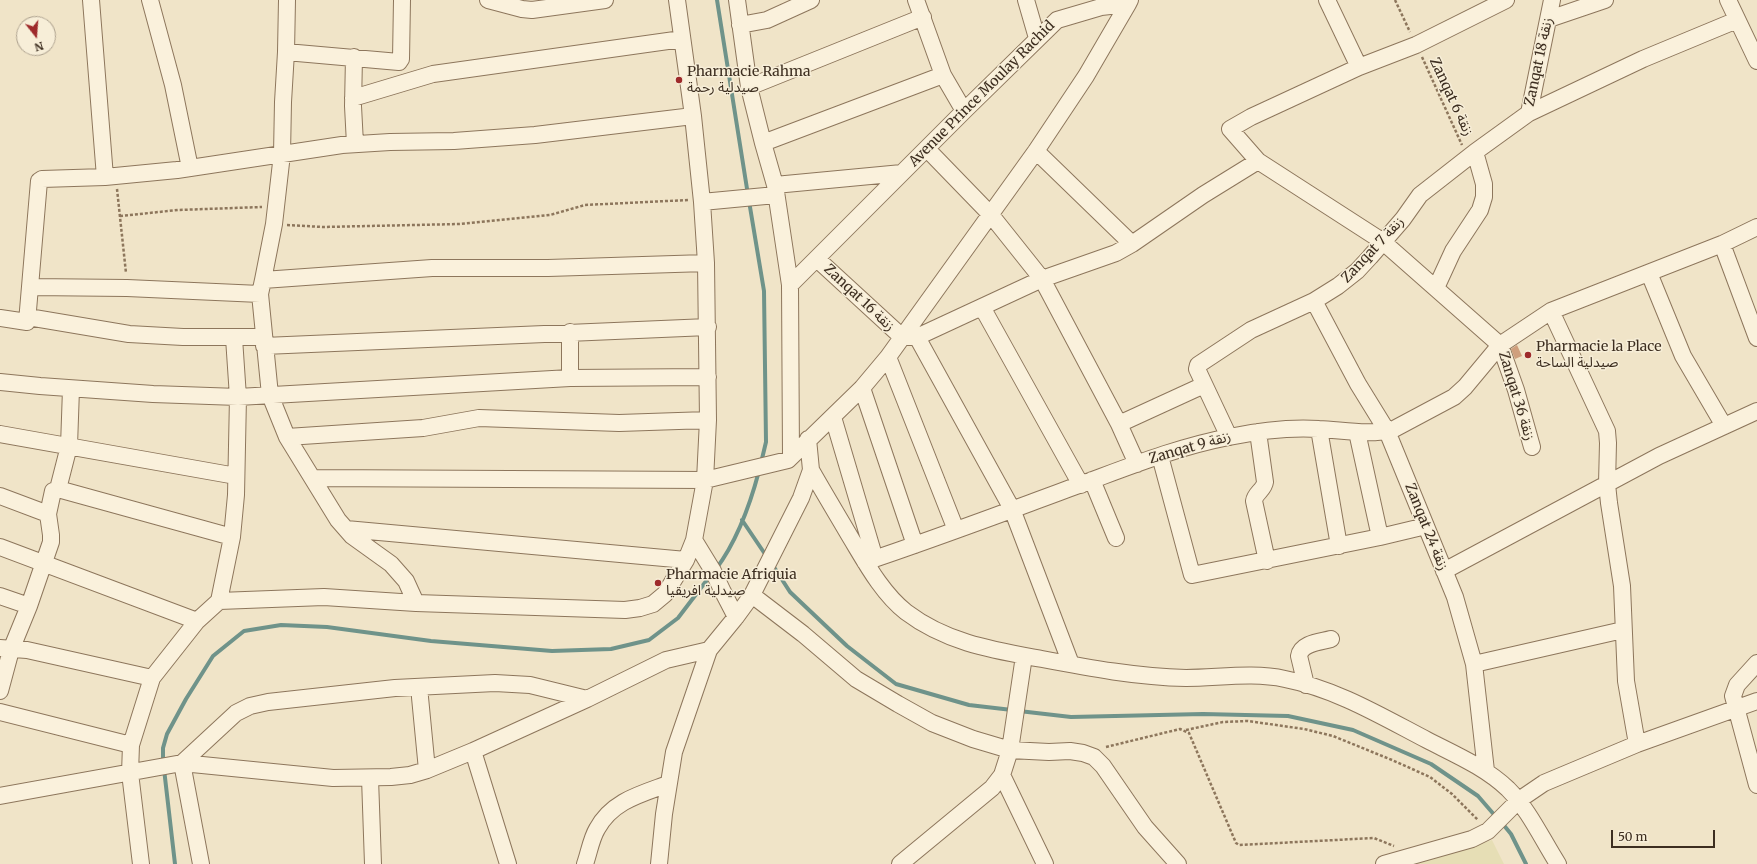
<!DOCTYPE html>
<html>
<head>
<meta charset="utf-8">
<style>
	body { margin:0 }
	#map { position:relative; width:1757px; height:864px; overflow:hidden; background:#f0e4c8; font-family:Merriweather,serif }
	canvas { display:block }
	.north { position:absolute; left:16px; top:16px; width:40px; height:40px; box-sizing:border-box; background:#f7eed8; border:1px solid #ada18e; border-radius:50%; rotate:163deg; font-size:11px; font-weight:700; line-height:16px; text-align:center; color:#3d2e20 }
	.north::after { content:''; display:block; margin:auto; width:14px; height:18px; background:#9e2a2b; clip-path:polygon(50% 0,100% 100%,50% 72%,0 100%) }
	.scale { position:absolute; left:1611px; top:830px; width:104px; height:18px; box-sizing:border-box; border:2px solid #3d2e20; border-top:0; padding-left:5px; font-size:12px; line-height:14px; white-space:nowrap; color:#3d2e20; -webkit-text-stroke:3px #f7eed8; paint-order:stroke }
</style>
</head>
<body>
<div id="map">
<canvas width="1757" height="864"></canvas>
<div class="north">N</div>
<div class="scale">50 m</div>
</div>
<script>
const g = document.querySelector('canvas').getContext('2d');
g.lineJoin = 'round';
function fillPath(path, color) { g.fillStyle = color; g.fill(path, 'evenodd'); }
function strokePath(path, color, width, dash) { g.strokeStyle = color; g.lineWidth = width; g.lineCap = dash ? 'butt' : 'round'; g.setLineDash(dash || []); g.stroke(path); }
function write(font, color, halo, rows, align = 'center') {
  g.font = font + ' Merriweather,"Noto Sans Arabic",serif'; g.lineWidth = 3; g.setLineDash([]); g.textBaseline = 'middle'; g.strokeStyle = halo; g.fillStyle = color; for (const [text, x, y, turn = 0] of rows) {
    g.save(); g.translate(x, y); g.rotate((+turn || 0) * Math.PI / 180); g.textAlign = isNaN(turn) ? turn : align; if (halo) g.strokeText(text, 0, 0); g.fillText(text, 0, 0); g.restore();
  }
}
fillPath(new Path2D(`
	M 1492,840 L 1504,864 L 1411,864 Z`), '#e6deb5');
strokePath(new Path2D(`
	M 717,0 L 748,195
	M 749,201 L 764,291 L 766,442 L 761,463
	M 742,520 L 767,557
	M 772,564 L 790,592 L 847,646 L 896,684 L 969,705 L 1012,710
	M 716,569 C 737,541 750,505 759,471
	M 1019,711 L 1071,717 L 1203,714 L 1288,716 L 1353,730 L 1431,764 L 1478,796 L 1497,818
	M 163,762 L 163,748 L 167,734 L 186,699 L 213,656 L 244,631 L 281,625 L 327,627 L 431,641 L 552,651 L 611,649 L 649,640 L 678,618 L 710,576
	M 164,769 L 175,864
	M 1502,823 L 1511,834 L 1526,864`), '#6f938a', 4);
fillPath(new Path2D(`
	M 1517,345 L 1522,356 L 1515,359 L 1511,349 Z`), '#cf9f7d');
const minor = new Path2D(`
	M 91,0 L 105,177
	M 150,0 L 173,85 L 190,168
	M 488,0 L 522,9 L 532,10 L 605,0
	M 737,0 L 749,87 L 763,143 L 775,185 L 790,285 L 791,457
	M 916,0 L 943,75 L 964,111
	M 1026,0 L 1037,38
	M 1327,0 L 1359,67
	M 1506,0 L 1416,45 L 1359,67 L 1251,117 L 1230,129 L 1258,161 L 1382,241 L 1500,345 L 1516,390 L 1532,447
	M 1728,0 L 1757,61
	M 1549,19 L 1605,0
	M 740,25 L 767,20 L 811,0
	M 286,52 L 399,62 L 401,59 L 402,0
	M 354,57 L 353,106 L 355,144
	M 749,87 L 923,17
	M 353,98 L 433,74 L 682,39
	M 1529,113 L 1643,59 L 1737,20
	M 763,143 L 943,75
	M 927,149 L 991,215 L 1042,279 L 1119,424 L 1137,464
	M 1036,151 L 1132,244
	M 775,185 L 902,173
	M 702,202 L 776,195
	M 1722,244 L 1757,338
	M 817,259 L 902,337 L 917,337 L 1042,279 L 1116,253 L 1132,244 L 1203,195 L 1258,161
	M 1649,273 L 1683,356 L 1724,426
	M 263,280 L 274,224 L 282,154 L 283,102 L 286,52 L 287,0
	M 790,285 L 964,111 L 1057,20 L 1101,7 L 1128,4 L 1130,0
	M 31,287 L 127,288 L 260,294 L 263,280 L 432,268 L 548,268 L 706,263
	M 1436,288 L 1453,251 L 1480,210 L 1484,197 L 1484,184 L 1475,152 L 1529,113 L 1552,0
	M 260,294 L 270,395 L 287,437 L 338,520 L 352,536 L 391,564 L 406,581 L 416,603
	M 1314,301 L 1358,384 L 1387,431 L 1455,597 L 1474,664 L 1486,771
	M 982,307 L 1081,485
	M 1551,311 L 1607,431 L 1608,443 L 1607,484 L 1609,503 L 1622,586 L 1626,681 L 1637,744
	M 28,317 L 129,334 L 183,337 L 263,337
	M 0,318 L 27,322 L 39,181 L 42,179 L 105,177 L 177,170 L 342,145 L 390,142 L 454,141 L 535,135 L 693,116
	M 917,337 L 1012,509 L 1071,664
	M 264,346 L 708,327
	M 888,357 L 956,530
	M 570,378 L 570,332
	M 0,382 L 40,386 L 153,394 L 238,397 L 570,378 L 708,377
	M 862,388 L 915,545
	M 833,417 L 875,559
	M 1119,424 L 1204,385
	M 1319,429 L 1339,546
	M 1258,432 L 1265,482 C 1264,490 1255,493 1254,501 L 1267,561
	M 1357,432 L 1380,537
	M 0,434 L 236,476
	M 287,437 L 423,428 L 479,418 L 619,423 L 708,420
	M 1229,437 L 1197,369 L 1198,365 L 1251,330 L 1314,301 L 1338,286 L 1357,271 L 1370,257 L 1403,219 L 1420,195 L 1475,152
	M 808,439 L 811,470 L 801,498 L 752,595 L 803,634 L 856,679 L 898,704 L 932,723 L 973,739 L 1010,750 L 1049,752 L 1070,751 L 1083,753 L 1094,757 L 1103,766 L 1145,827 L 1178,864
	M 1160,456 L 1192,575 L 1380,537 L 1426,526
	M 811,470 C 824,493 838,516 852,540 C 867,565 883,594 906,612 C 947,643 993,650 1042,659 C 1089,668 1138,677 1186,678 C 1218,678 1253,672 1285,679 C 1336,689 1381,716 1427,740 C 1454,754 1485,767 1508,789 C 1529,810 1542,839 1558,864
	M 313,478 L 705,480 L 708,420 L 706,263 L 702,202 L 693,116 L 677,0
	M 1092,480 L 1116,538
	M 58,489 L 69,446 L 71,389
	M 0,496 L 48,514 L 53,491 L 58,489 L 232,537
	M 346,529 L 686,560
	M 694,540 L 713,571 L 723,592 L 736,617
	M 0,547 L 197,621
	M 865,562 C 937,538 1008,511 1079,485 C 1128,467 1177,447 1229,437 C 1258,431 1289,427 1319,429 C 1343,430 1370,436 1394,429 L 1454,397 L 1465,387 L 1500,345 L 1551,311 L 1722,244 L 1757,227
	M 1444,571 L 1659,456 L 1757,411
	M 0,596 L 29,606
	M 219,601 L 232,537 L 236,495 L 238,397 L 234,338
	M 0,648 L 27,650 L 152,678
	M 1757,663 L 1737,685 L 1733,696 L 1757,785
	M 1474,664 L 1623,630
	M 1306,685 L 1299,656 C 1301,643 1320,642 1331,639
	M 419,687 L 427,770
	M 0,691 L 11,650 L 29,606 L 51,542 L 51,535 L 48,514
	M 0,712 L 131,745
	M 473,751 L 508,864
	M 1002,775 L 1045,864
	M 370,778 L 373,864
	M 0,796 L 182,763 L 333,778 L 391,777 L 410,775 L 427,770 L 473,751 L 587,699 L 666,660 L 709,650
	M 141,864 L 130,773 L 131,745 L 152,678 L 197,621 L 219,601 L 324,597 L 416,603 L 625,610 L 640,608 L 653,604 L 665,594 L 686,560 L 694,540 L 705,480 L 788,460 L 862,388 L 888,357 L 1036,151 L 1086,76 L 1128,4
	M 201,864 L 182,763 L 236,713 L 250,706 L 268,702 L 395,688 L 495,683 L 530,685 L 587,699
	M 585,864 C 589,853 591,839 597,829 C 612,801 641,794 668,784
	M 659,864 L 664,814 L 674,752 L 709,650 L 736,617 L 752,595
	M 900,864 L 992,788 L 1002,775 L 1010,750 L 1024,656
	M 1384,864 L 1472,839 L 1488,831 L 1519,800 L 1544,783 L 1637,744 L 1757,701`);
strokePath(minor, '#8d765c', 18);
strokePath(new Path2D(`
	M 1395,0 L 1410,32
	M 1422,57 L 1462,145
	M 117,189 L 126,273
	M 120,216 L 178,210 L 262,207
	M 287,225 L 323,227 L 460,224 L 550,215 L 585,205 L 688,200
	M 1186,730 L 1223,722 L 1248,721 L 1304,729 L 1333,736 L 1392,760 L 1430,777 L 1452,794 L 1478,820
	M 1106,747 L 1180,729 L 1189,733 L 1236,843 L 1239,845 L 1374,838 L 1394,846`), '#8d765c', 2.5, [3, 2]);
strokePath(minor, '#faf1dc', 16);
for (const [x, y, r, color] of [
	[679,80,4,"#9e2a2b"],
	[1528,355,4,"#9e2a2b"],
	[658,583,4,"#9e2a2b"]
]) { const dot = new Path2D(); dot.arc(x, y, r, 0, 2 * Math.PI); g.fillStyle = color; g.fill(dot); strokePath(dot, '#f7eed8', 1.5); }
write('14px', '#3d2e20', '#f7eed8', [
	["Zanqat 18 زنقة",1539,62,-78],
	["Avenue Prince Moulay Rachid",982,94,-45],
	["Zanqat 6 زنقة",1451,97,65],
	["Zanqat 7 زنقة",1373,250,-47],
	["Zanqat 16 زنقة",859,298,43],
	["Zanqat 36 زنقة",1516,396,73],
	["Zanqat 9 زنقة",1190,448,-16],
	["Zanqat 24 زنقة",1426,527,68]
]);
write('14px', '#3d2e20', '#f7eed8', [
	["Pharmacie Rahma",687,72],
	["صيدلية رحمة",687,88],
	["Pharmacie la Place",1536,347],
	["صيدلية الساحة",1536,363],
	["Pharmacie Afriquia",666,575],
	["صيدلية افريقيا",666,591]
], 'left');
</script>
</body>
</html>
